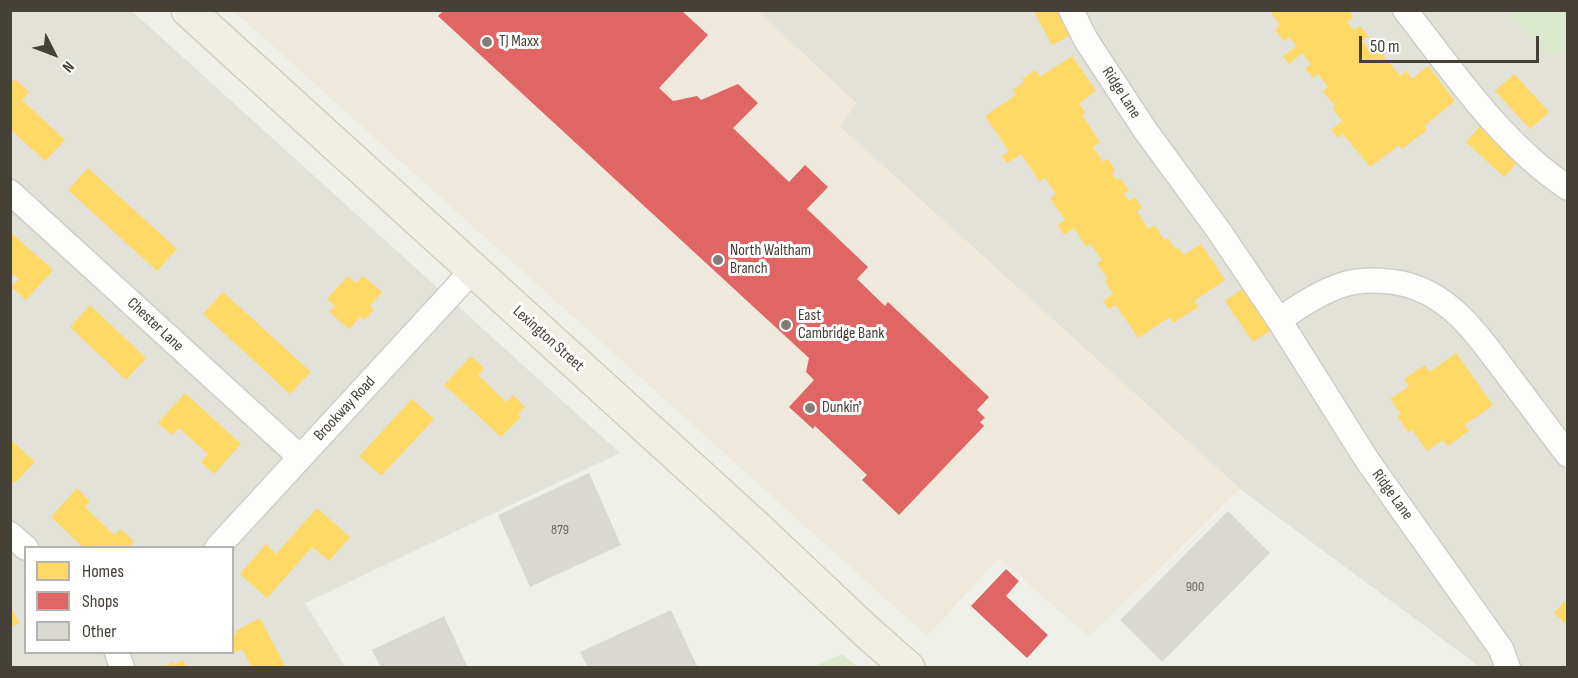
<!DOCTYPE html>
<html>
<head>
<meta charset="utf-8">
<style>
	body { margin:0 }
	#map { position:relative; width:1578px; height:678px; overflow:hidden; background:#f0f0eb; font-family:"Sofia Sans Condensed",sans-serif }
	canvas { display:block }
	.frame { position:absolute; inset:0; border:12px solid #464137; pointer-events:none }
	.legend { position:absolute; left:24px; top:546px; width:210px; height:108px; box-sizing:border-box; background:#fff; border:2px solid #b5b3af; margin:0; padding:8px 10px; list-style:none; font-size:18px; color:#464137 }
	.legend li { display:flex; align-items:center; gap:12px; height:30px }
	.legend b { width:30px; border:2px solid #b5b3af }
	.north { position:absolute; left:24px; top:24px; width:60px; height:60px; -webkit-text-stroke:4px #fff; paint-order:stroke; rotate:132deg; font-size:16px; font-weight:700; line-height:24px; text-align:center; color:#464137 }
	.north::after { content:''; display:block; margin:auto; width:21px; height:27px; background:#464137; clip-path:polygon(50% 0,100% 100%,50% 72%,0 100%) }
	.scale { position:absolute; left:1359px; top:36px; width:180px; height:27px; box-sizing:border-box; border:3px solid #464137; border-top:0; padding-left:8px; font-size:18px; line-height:21px; white-space:nowrap; color:#464137; -webkit-text-stroke:4px #fff; paint-order:stroke }
</style>
</head>
<body>
<div id="map">
<canvas width="1578" height="678"></canvas>
<div class="frame"></div>
<ul class="legend">
<li><b style="height:16px;background:#ffd966"></b>Homes</li>
<li><b style="height:16px;background:#e06666"></b>Shops</li>
<li><b style="height:16px;background:#dad8d3"></b>Other</li>
</ul>
<div class="north">N</div>
<div class="scale">50 m</div>
</div>
<script>
const g = document.querySelector('canvas').getContext('2d');
g.lineJoin = 'round';
function fillPath(path, color) { g.fillStyle = color; g.fill(path, 'evenodd'); }
function strokePath(path, color, width, dash) { g.strokeStyle = color; g.lineWidth = width; g.lineCap = dash ? 'butt' : 'round'; g.setLineDash(dash || []); g.stroke(path); }
function write(font, color, halo, rows, align = 'center') {
  g.font = font + ' "Sofia Sans Condensed",sans-serif'; g.lineWidth = 6; g.setLineDash([]); g.textBaseline = 'middle'; g.strokeStyle = halo; g.fillStyle = color; for (const [text, x, y, turn = 0] of rows) {
    g.save(); g.translate(x, y); g.rotate((+turn || 0) * Math.PI / 180); g.textAlign = isNaN(turn) ? turn : align; if (halo) g.strokeText(text, 0, 0); g.fillText(text, 0, 0); g.restore();
  }
}
fillPath(new Path2D(`
	M 1505,10 L 1551,55 L 1567,49 L 1567,667 L 1480,667 L 1240,489 L 840,127 L 856,103 L 757,11 Z
	M 10,11 L 132,11 L 620,453 L 305,603 L 345,667 L 11,667 ZM 26,548 L 232,548 L 232,652 L 26,652 Z`), '#e3e2d9');
fillPath(new Path2D(`
	M 234,11 L 757,11 L 856,103 L 840,127 L 1240,489 L 1089,637 L 999,558 L 927,636 Z`), '#efe9dc');
fillPath(new Path2D(`
	M 1505,11 L 1567,11 L 1567,49 L 1551,56 Z
	M 842,654 L 858,667 L 813,667 Z`), '#dbe9cd');
fillPath(new Path2D(`
	M 1033,10 L 1063,10 L 1075,33 L 1052,45 Z
	M 1269,10 L 1340,12 L 1348,10 L 1353,17 L 1347,22 L 1354,30 L 1360,26 L 1368,36 L 1362,41 L 1373,55 L 1379,50 L 1400,76 L 1406,71 L 1412,79 L 1428,66 L 1455,101 L 1424,126 L 1427,130 L 1402,149 L 1399,145 L 1370,167 L 1343,134 L 1338,138 L 1331,130 L 1342,121 L 1332,108 L 1335,106 L 1323,91 L 1328,87 L 1318,74 L 1313,78 L 1305,68 L 1311,64 L 1302,53 L 1289,64 L 1283,56 L 1297,46 L 1289,37 L 1284,41 L 1275,30 L 1280,25 Z
	M 1072,56 L 1096,91 L 1079,103 L 1085,112 L 1082,115 L 1100,142 L 1093,147 L 1103,162 L 1108,159 L 1115,170 L 1112,173 L 1117,180 L 1120,178 L 1129,190 L 1124,194 L 1129,201 L 1135,197 L 1142,208 L 1137,211 L 1148,229 L 1155,225 L 1164,240 L 1168,238 L 1176,250 L 1179,248 L 1184,255 L 1201,244 L 1225,280 L 1194,301 L 1198,307 L 1173,323 L 1170,317 L 1138,338 L 1116,305 L 1109,309 L 1103,301 L 1113,294 L 1105,281 L 1108,279 L 1097,263 L 1102,260 L 1090,243 L 1086,247 L 1074,228 L 1064,235 L 1058,225 L 1065,220 L 1050,198 L 1056,194 L 1045,178 L 1039,181 L 1021,154 L 1007,163 L 1002,156 L 1009,151 L 985,116 L 1016,95 L 1013,90 L 1024,82 L 1022,79 L 1035,70 L 1040,77 Z
	M 1514,74 L 1549,112 L 1530,129 L 1495,91 Z
	M 15,79 L 29,92 L 22,100 L 65,140 L 45,161 L 10,129 L 10,84 Z
	M 1483,123 L 1522,157 L 1504,177 L 1466,142 Z
	M 88,168 L 177,249 L 157,271 L 68,190 Z
	M 10,232 L 53,270 L 26,300 L 11,287 L 19,279 L 10,272 Z
	M 348,276 L 356,283 L 363,276 L 382,292 L 370,306 L 374,310 L 364,320 L 360,317 L 349,329 L 329,312 L 335,306 L 327,299 Z
	M 1245,287 L 1274,328 L 1253,342 L 1225,301 Z
	M 223,292 L 311,372 L 290,394 L 203,314 Z
	M 90,305 L 146,358 L 126,380 L 70,327 Z
	M 1456,353 L 1493,405 L 1465,425 L 1469,431 L 1448,446 L 1443,440 L 1427,451 L 1412,430 L 1408,432 L 1397,416 L 1401,414 L 1390,399 L 1409,386 L 1404,379 L 1425,365 L 1430,372 Z
	M 471,356 L 484,368 L 478,375 L 506,402 L 513,395 L 525,407 L 518,414 L 521,417 L 501,437 L 444,385 Z
	M 185,393 L 241,444 L 214,474 L 201,462 L 208,454 L 179,428 L 172,435 L 158,423 Z
	M 412,399 L 434,419 L 381,476 L 359,456 Z
	M 10,439 L 35,462 L 15,483 L 10,479 Z
	M 77,488 L 90,501 L 85,507 L 114,535 L 121,529 L 134,541 L 128,548 L 84,548 L 51,517 Z
	M 317,508 L 350,537 L 329,561 L 312,547 L 267,598 L 240,574 L 266,544 L 276,554 Z
	M 1568,598 L 1568,626 L 1554,613 Z
	M 10,606 L 19,623 L 10,627 Z
	M 260,618 L 286,668 L 252,668 L 242,649 L 233,653 L 232,652 L 232,636 L 237,634 L 235,631 Z
	M 183,660 L 187,668 L 161,668 L 173,662 L 175,665 Z`), '#ffd966');
fillPath(new Path2D(`
	M 444,10 L 681,10 L 708,35 L 659,88 L 673,101 L 697,96 L 701,100 L 738,84 L 758,103 L 733,128 L 789,182 L 805,165 L 828,187 L 807,209 L 868,267 L 857,279 L 885,306 L 888,302 L 989,397 L 977,410 L 985,418 L 980,422 L 984,426 L 899,515 L 862,480 L 867,475 L 815,426 L 813,429 L 789,407 L 814,380 L 806,372 L 809,358 L 438,16 Z
	M 1006,569 L 1019,581 L 1006,596 L 1048,635 L 1027,658 L 971,606 Z`), '#e06666');
fillPath(new Path2D(`
	M 589,473 L 621,545 L 530,587 L 498,515 Z
	M 1228,511 L 1270,553 L 1162,662 L 1120,620 Z
	M 671,610 L 698,668 L 588,668 L 580,652 Z
	M 444,616 L 468,668 L 381,668 L 372,650 Z`), '#dad8d3');
const street = new Path2D(`
	M 1071,10 L 1086,40 L 1145,130 L 1219,231 L 1279,320 L 1367,460 L 1501,649 L 1508,668
	M 1405,10 C 1454,73 1501,143 1568,188
	M 10,192 L 300,457
	M 1279,320 C 1298,307 1317,294 1339,286 C 1352,281 1370,280 1384,281 C 1445,284 1476,333 1510,378 C 1529,403 1548,429 1568,455
	M 10,534 L 26,548
	M 217,548 L 472,271
	M 117,652 L 122,668`);
const primary = new Path2D(`
	M 188,10 L 757,528 L 866,631 L 908,668`);
strokePath(street, '#cecdc8', 27);
strokePath(primary, '#d1cdba', 36);
strokePath(street, '#fdfdfc', 24);
strokePath(primary, '#f0eee5', 33);
for (const [x, y, r, color] of [
	[487,42,6,"#827e76"],
	[718,260,6,"#827e76"],
	[786,325,6,"#827e76"],
	[810,408,6,"#827e76"]
]) { const dot = new Path2D(); dot.arc(x, y, r, 0, 2 * Math.PI); g.fillStyle = color; g.fill(dot); strokePath(dot, '#fff', 2); }
write('14px', '#6c685f', null, [
	["879",560,530],
	["900",1195,587]
]);
write('16px', '#464137', '#fff', [
	["TJ Maxx",499,42],
	["North Waltham",730,251],
	["Branch",730,269],
	["East",798,316],
	["Cambridge Bank",798,334],
	["Dunkin'",822,408]
], 'left');
write('16px', '#464137', '#fff', [
	["Ridge Lane",1121,93,57],
	["Chester Lane",155,325,43],
	["Lexington Street",548,339,42],
	["Brookway Road",345,409,-47],
	["Ridge Lane",1392,495,54]
]);
</script>
</body>
</html>
